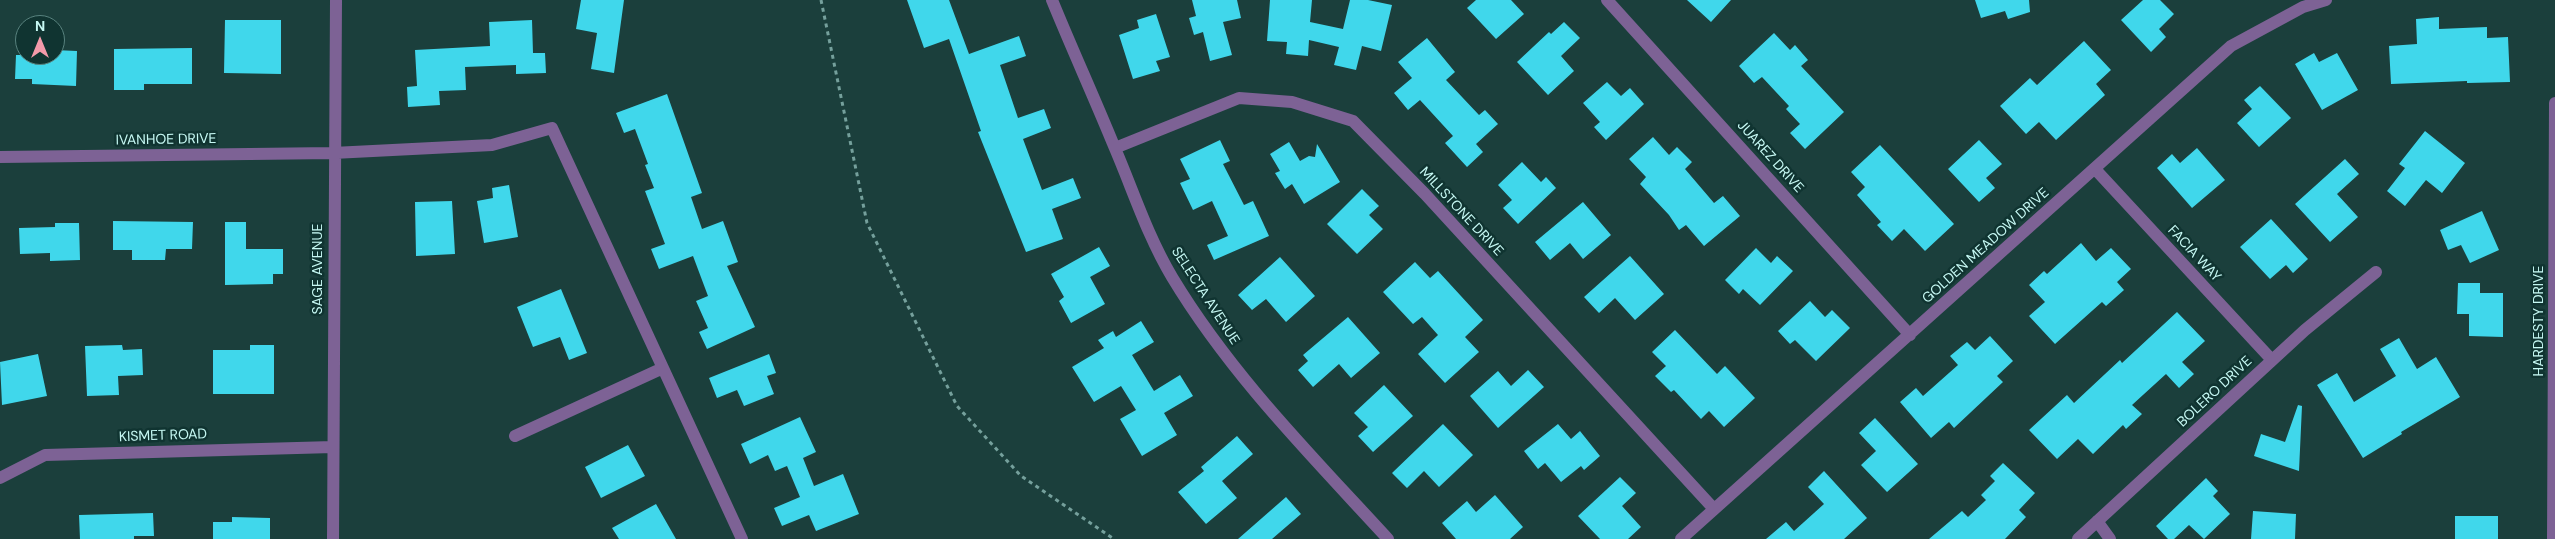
<!DOCTYPE html>
<html>
<head>
<meta charset="utf-8">
<style>
	body { margin:0 }
	#map { position:relative; width:2555px; height:539px; overflow:hidden; background:#1b3f3c; font-family:"DM Sans",sans-serif }
	canvas { display:block }
	.north { position:absolute; left:15px; top:15px; width:50px; height:50px; box-sizing:border-box; background:#103431; border:1px solid #59837f; border-radius:50%; rotate:0deg; font-size:14px; font-weight:700; line-height:20px; text-align:center; color:#c7f9f4 }
	.north::after { content:''; display:block; margin:auto; width:18px; height:22px; background:#f39aaa; clip-path:polygon(50% 0,100% 100%,50% 72%,0 100%) }
</style>
</head>
<body>
<div id="map">
<canvas width="2555" height="539"></canvas>
<div class="north">N</div>
</div>
<script>
const g = document.querySelector('canvas').getContext('2d');
g.lineJoin = 'round';
function fillPath(path, color) { g.fillStyle = color; g.fill(path, 'evenodd'); }
function strokePath(path, color, width, dash) { g.strokeStyle = color; g.lineWidth = width; g.lineCap = dash ? 'butt' : 'round'; g.setLineDash(dash || []); g.stroke(path); }
function write(font, color, halo, rows, align = 'center') {
  g.font = font + ' "DM Sans",sans-serif'; g.lineWidth = 5; g.setLineDash([]); g.textBaseline = 'middle'; g.strokeStyle = halo; g.fillStyle = color; for (const [text, x, y, turn = 0] of rows) {
    g.save(); g.translate(x, y); g.rotate((+turn || 0) * Math.PI / 180); g.textAlign = isNaN(turn) ? turn : align; if (halo) g.strokeText(text, 0, 0); g.fillText(text, 0, 0); g.restore();
  }
}
fillPath(new Path2D(`
	M 581,0 L 624,0 L 614,73 L 591,69 L 597,33 L 576,29 Z
	M 907,0 L 949,0 L 969,54 L 1019,36 L 1026,56 L 1000,65 L 1018,118 L 1044,109 L 1051,128 L 1023,139 L 1042,190 L 1073,178 L 1081,198 L 1052,209 L 1063,239 L 1026,252 L 978,132 L 981,131 L 949,39 L 924,48 Z
	M 1192,0 L 1237,0 L 1241,18 L 1223,22 L 1232,55 L 1210,61 L 1203,32 L 1194,35 L 1189,18 L 1196,16 Z
	M 1270,0 L 1312,0 L 1310,22 L 1343,29 L 1350,0 L 1368,0 L 1392,5 L 1381,51 L 1362,46 L 1356,70 L 1334,65 L 1339,47 L 1309,40 L 1308,56 L 1286,54 L 1287,42 L 1267,41 Z
	M 1476,0 L 1511,0 L 1524,14 L 1496,39 L 1467,8 Z
	M 1687,0 L 1731,0 L 1711,22 Z
	M 1975,0 L 2029,0 L 2030,12 L 2008,19 L 2005,11 L 1981,18 Z
	M 2143,0 L 2160,0 L 2174,14 L 2159,29 L 2166,37 L 2151,52 L 2121,20 Z
	M 1156,14 L 1170,57 L 1156,61 L 1160,71 L 1133,79 L 1119,35 L 1139,28 L 1137,20 Z
	M 2439,17 L 2439,29 L 2487,27 L 2487,38 L 2508,37 L 2510,82 L 2467,83 L 2467,81 L 2391,84 L 2389,46 L 2417,44 L 2416,19 Z
	M 225,20 L 281,20 L 281,74 L 224,73 Z
	M 532,20 L 533,53 L 545,53 L 546,73 L 516,74 L 516,65 L 465,67 L 466,90 L 439,91 L 440,105 L 408,107 L 407,87 L 417,86 L 415,50 L 490,46 L 489,22 Z
	M 1564,22 L 1580,38 L 1561,56 L 1574,71 L 1548,95 L 1517,62 L 1549,32 L 1551,34 Z
	M 1774,33 L 1790,50 L 1795,45 L 1808,60 L 1801,66 L 1844,112 L 1805,149 L 1790,133 L 1800,124 L 1786,109 L 1789,106 L 1762,77 L 1754,83 L 1739,66 Z
	M 1427,38 L 1455,72 L 1446,80 L 1479,115 L 1485,110 L 1498,124 L 1476,144 L 1483,152 L 1467,167 L 1445,143 L 1453,136 L 1420,100 L 1408,110 L 1394,93 L 1412,78 L 1398,62 Z
	M 2084,41 L 2111,70 L 2096,84 L 2105,95 L 2056,140 L 2039,122 L 2026,134 L 2000,106 L 2030,78 L 2037,85 Z
	M 192,48 L 192,84 L 144,84 L 144,90 L 114,90 L 114,49 Z
	M 55,50 L 77,51 L 76,86 L 32,84 L 32,79 L 15,79 L 16,55 L 55,55 Z
	M 2314,53 L 2319,62 L 2337,53 L 2358,90 L 2322,110 L 2295,64 Z
	M 1607,82 L 1621,96 L 1630,88 L 1644,104 L 1606,140 L 1594,127 L 1600,122 L 1583,103 Z
	M 2260,86 L 2291,118 L 2259,147 L 2237,123 L 2252,109 L 2244,100 Z
	M 667,94 L 702,193 L 691,197 L 702,229 L 723,221 L 738,262 L 727,266 L 755,327 L 707,349 L 699,332 L 708,328 L 696,301 L 708,296 L 693,256 L 659,269 L 651,249 L 665,244 L 645,191 L 654,188 L 645,165 L 648,164 L 635,129 L 624,133 L 616,113 Z
	M 2425,131 L 2465,163 L 2442,193 L 2426,180 L 2405,206 L 2387,191 L 2405,168 L 2399,164 Z
	M 1653,137 L 1669,155 L 1677,147 L 1692,162 L 1685,169 L 1714,203 L 1723,196 L 1740,216 L 1704,246 L 1686,225 L 1679,230 L 1669,215 L 1640,184 L 1646,177 L 1629,159 Z
	M 1220,140 L 1230,161 L 1223,164 L 1244,205 L 1253,201 L 1269,236 L 1214,260 L 1207,245 L 1228,236 L 1212,201 L 1193,210 L 1180,183 L 1190,179 L 1180,159 Z
	M 1979,140 L 2002,164 L 1986,178 L 1995,188 L 1979,202 L 1948,169 Z
	M 1289,142 L 1300,161 L 1309,156 L 1315,157 L 1317,144 L 1340,182 L 1304,204 L 1292,184 L 1285,189 L 1275,173 L 1280,171 L 1270,154 Z
	M 1880,145 L 1954,224 L 1925,251 L 1904,229 L 1892,241 L 1877,225 L 1881,222 L 1857,195 L 1865,187 L 1851,172 Z
	M 2197,148 L 2225,180 L 2192,208 L 2157,168 L 2172,154 L 2180,163 Z
	M 2345,159 L 2359,174 L 2337,194 L 2358,217 L 2330,242 L 2295,204 Z
	M 1522,162 L 1541,182 L 1546,177 L 1556,188 L 1518,224 L 1503,208 L 1512,200 L 1498,185 Z
	M 509,185 L 518,237 L 484,243 L 477,201 L 493,198 L 492,188 Z
	M 1362,189 L 1379,206 L 1369,215 L 1383,229 L 1357,254 L 1327,224 Z
	M 452,201 L 455,254 L 416,256 L 415,202 Z
	M 1583,202 L 1611,235 L 1583,259 L 1570,243 L 1550,260 L 1535,242 Z
	M 2482,211 L 2499,250 L 2470,263 L 2461,245 L 2448,250 L 2440,230 Z
	M 2271,219 L 2308,259 L 2293,273 L 2286,265 L 2270,279 L 2240,247 Z
	M 113,221 L 193,222 L 192,249 L 166,249 L 165,260 L 132,260 L 132,250 L 113,250 Z
	M 225,222 L 246,222 L 246,249 L 283,249 L 283,274 L 273,274 L 273,284 L 225,285 Z
	M 55,223 L 79,223 L 80,260 L 50,261 L 50,253 L 20,254 L 19,228 L 55,227 Z
	M 2081,243 L 2096,261 L 2111,248 L 2131,269 L 2117,282 L 2124,290 L 2106,306 L 2102,302 L 2055,344 L 2029,316 L 2045,302 L 2029,285 L 2044,271 L 2047,274 Z
	M 1099,247 L 1110,266 L 1090,277 L 1105,304 L 1071,323 L 1059,301 L 1064,297 L 1051,274 Z
	M 1756,248 L 1771,263 L 1777,256 L 1793,271 L 1760,305 L 1743,289 L 1739,294 L 1725,280 Z
	M 1630,256 L 1664,294 L 1635,320 L 1615,298 L 1599,313 L 1584,297 Z
	M 1280,257 L 1315,296 L 1286,322 L 1266,299 L 1252,310 L 1238,295 Z
	M 1415,262 L 1430,278 L 1438,271 L 1483,320 L 1465,337 L 1479,352 L 1445,383 L 1418,354 L 1438,335 L 1422,317 L 1413,324 L 1383,292 Z
	M 2458,283 L 2480,283 L 2480,293 L 2503,293 L 2503,337 L 2469,336 L 2469,314 L 2457,314 Z
	M 561,289 L 587,353 L 569,360 L 560,337 L 533,347 L 517,307 Z
	M 1810,301 L 1825,317 L 1832,310 L 1850,328 L 1816,361 L 1795,340 L 1790,344 L 1778,331 Z
	M 2177,312 L 2205,341 L 2182,362 L 2194,374 L 2179,388 L 2166,374 L 2132,405 L 2142,414 L 2126,429 L 2123,425 L 2093,454 L 2078,439 L 2057,459 L 2029,430 L 2067,395 L 2074,403 L 2120,360 L 2122,363 Z
	M 1348,317 L 1380,353 L 1351,378 L 1339,364 L 1313,387 L 1298,370 L 1308,361 L 1303,355 Z
	M 1141,321 L 1154,342 L 1132,355 L 1154,391 L 1180,375 L 1193,396 L 1164,413 L 1177,435 L 1142,456 L 1120,419 L 1136,410 L 1121,386 L 1094,402 L 1072,367 L 1104,348 L 1098,340 L 1113,331 L 1116,337 Z
	M 1675,330 L 1717,374 L 1725,366 L 1755,398 L 1724,427 L 1709,411 L 1701,419 L 1674,390 L 1671,392 L 1655,376 L 1666,366 L 1652,352 Z
	M 1990,336 L 2013,361 L 1997,376 L 2003,382 L 1954,428 L 1949,422 L 1931,438 L 1900,402 L 1916,388 L 1923,396 L 1958,365 L 1950,356 L 1967,342 L 1975,350 Z
	M 2399,338 L 2417,369 L 2436,357 L 2460,397 L 2401,432 L 2402,434 L 2363,458 L 2317,385 L 2337,373 L 2354,402 L 2396,376 L 2380,349 Z
	M 122,345 L 123,350 L 142,349 L 143,375 L 118,376 L 119,395 L 87,396 L 85,346 Z
	M 250,345 L 274,345 L 274,394 L 213,394 L 213,350 L 250,350 Z
	M 38,354 L 47,396 L 2,405 L 0,362 Z
	M 769,354 L 776,373 L 767,376 L 774,394 L 744,406 L 737,390 L 717,398 L 709,378 Z
	M 1528,370 L 1544,387 L 1498,428 L 1470,396 L 1498,371 L 1511,386 Z
	M 1384,385 L 1413,416 L 1373,452 L 1358,436 L 1368,427 L 1354,413 Z
	M 2298,405 L 2302,406 L 2299,471 L 2254,456 L 2261,434 L 2285,442 Z
	M 800,417 L 816,452 L 803,458 L 814,486 L 843,474 L 859,514 L 816,531 L 809,515 L 782,526 L 774,508 L 800,497 L 787,466 L 775,471 L 768,455 L 750,464 L 741,444 Z
	M 1875,418 L 1918,464 L 1887,492 L 1861,465 L 1876,451 L 1859,433 Z
	M 1443,424 L 1473,455 L 1439,487 L 1424,471 L 1407,488 L 1392,473 Z
	M 1558,424 L 1571,439 L 1580,431 L 1600,456 L 1584,470 L 1581,466 L 1561,482 L 1545,463 L 1538,469 L 1524,451 Z
	M 1237,436 L 1253,454 L 1222,481 L 1237,498 L 1206,524 L 1178,492 L 1204,471 L 1201,467 Z
	M 628,445 L 645,476 L 601,498 L 585,467 Z
	M 2003,463 L 2035,493 L 2019,510 L 2026,517 L 2005,539 L 1929,539 L 1962,511 L 1968,517 L 1986,500 L 1981,495 L 1995,481 L 1990,476 Z
	M 1824,471 L 1867,518 L 1844,539 L 1766,539 L 1786,522 L 1794,531 L 1824,504 L 1808,487 Z
	M 1620,477 L 1636,493 L 1622,506 L 1641,527 L 1628,539 L 1600,539 L 1578,516 Z
	M 2206,478 L 2218,491 L 2213,496 L 2230,514 L 2204,539 L 2189,525 L 2174,539 L 2168,539 L 2156,526 Z
	M 1495,495 L 1523,527 L 1510,539 L 1456,539 L 1442,523 L 1467,501 L 1476,512 Z
	M 1286,497 L 1301,514 L 1272,539 L 1238,539 Z
	M 656,504 L 676,539 L 619,539 L 612,528 Z
	M 2253,511 L 2296,514 L 2295,539 L 2251,539 Z
	M 153,513 L 154,536 L 134,536 L 134,539 L 80,539 L 79,515 Z
	M 2455,516 L 2498,516 L 2498,539 L 2455,539 Z
	M 232,517 L 270,518 L 270,539 L 213,539 L 213,522 L 232,522 Z`), '#40d7eb');
strokePath(new Path2D(`
	M 821,0 L 867,223 L 957,406 L 1021,476 L 1114,539`), '#75a09c', 3, [4, 4]);
strokePath(new Path2D(`
	M 1052,0 C 1072,49 1094,97 1114,146 C 1133,190 1147,235 1172,277 C 1231,375 1311,455 1388,539
	M 1607,0 L 1910,335
	M 1115,148 L 1239,98 L 1292,102 L 1353,121 L 1425,194 L 1714,509
	M 0,157 L 333,153 L 492,145 L 552,128 L 742,539
	M 2095,169 L 2272,360
	M 515,436 L 663,368
	M 0,478 L 45,455 L 333,447
	M 2097,521 L 2110,539
	M 333,539 L 336,0
	M 1681,539 L 2231,46 L 2303,7 L 2326,0
	M 2078,539 L 2305,330 L 2376,272
	M 2553,539 L 2555,103`), '#7d6295', 12);
write('14px', '#c7f9f4', '#103431', [
	["IVANHOE DRIVE",166,140,-1],
	["JUAREZ DRIVE",1770,157,48],
	["MILLSTONE DRIVE",1461,212,47],
	["GOLDEN MEADOW DRIVE",1986,246,-42],
	["FACIA WAY",2194,254,47],
	["SAGE AVENUE",318,269,-90],
	["SELECTA AVENUE",1205,296,57],
	["HARDESTY DRIVE",2539,321,-90],
	["BOLERO DRIVE",2215,392,-43],
	["KISMET ROAD",163,436,-2]
]);
</script>
</body>
</html>
